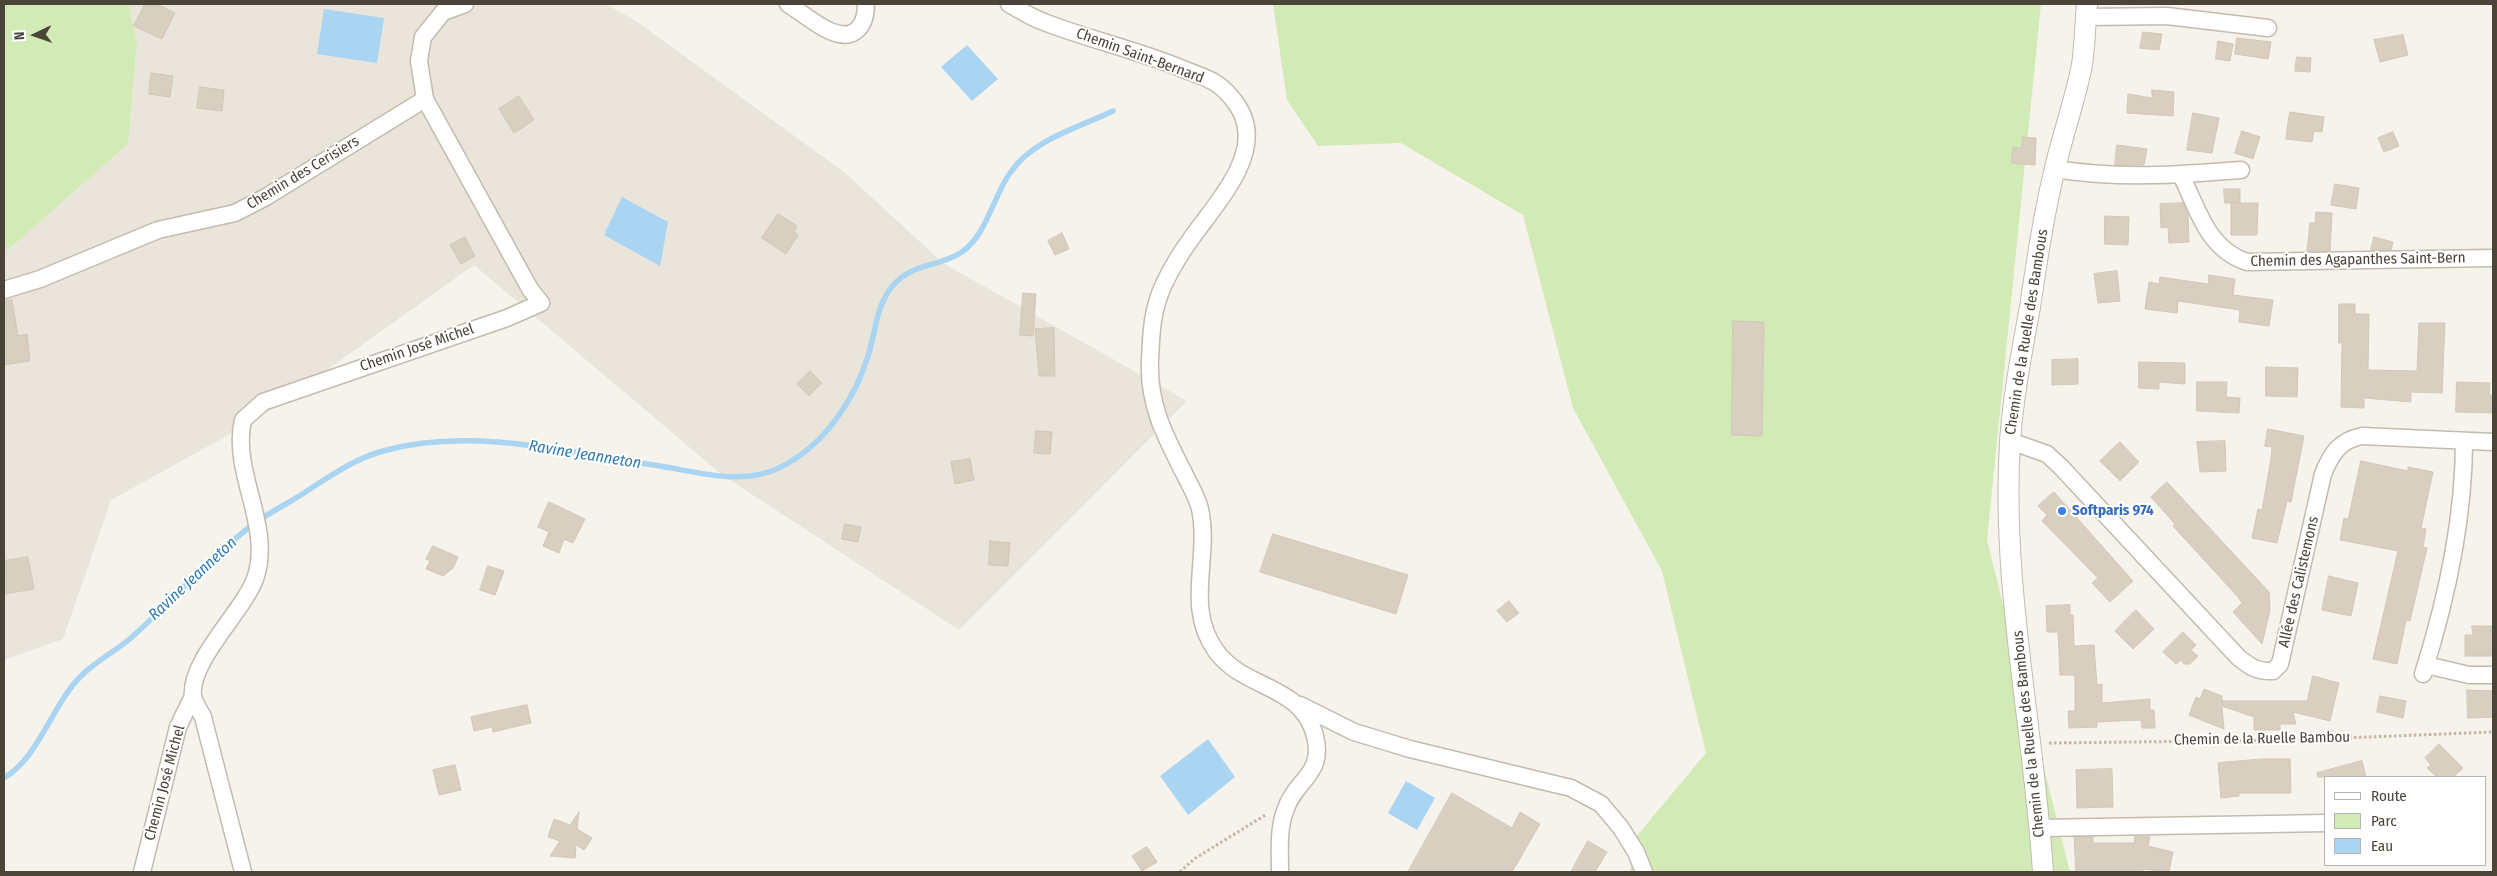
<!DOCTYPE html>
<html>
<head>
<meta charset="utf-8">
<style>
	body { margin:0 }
	#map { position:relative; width:2497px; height:876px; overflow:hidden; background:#f6f3ec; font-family:"Fira Sans Condensed",sans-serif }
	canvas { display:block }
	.frame { position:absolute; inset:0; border:5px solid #4b4439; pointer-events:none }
	.legend { position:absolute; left:2324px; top:776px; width:162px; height:90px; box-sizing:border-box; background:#fff; border:1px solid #b7b4b0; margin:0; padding:6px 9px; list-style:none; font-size:15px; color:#4b4439 }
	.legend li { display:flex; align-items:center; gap:10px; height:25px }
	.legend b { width:25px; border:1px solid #b7b4b0 }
	.north { position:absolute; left:10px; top:10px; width:50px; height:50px; -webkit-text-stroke:4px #fff; paint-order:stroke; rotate:267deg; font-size:14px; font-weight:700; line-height:20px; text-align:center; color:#4b4439 }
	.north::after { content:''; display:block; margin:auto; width:18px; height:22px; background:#4b4439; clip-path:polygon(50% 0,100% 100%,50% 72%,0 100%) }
</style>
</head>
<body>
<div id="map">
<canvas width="2497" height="876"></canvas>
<div class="frame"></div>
<ul class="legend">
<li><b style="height:6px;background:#fff"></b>Route</li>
<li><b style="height:14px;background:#d2eab5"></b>Parc</li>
<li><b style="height:14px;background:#a9d4f2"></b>Eau</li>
</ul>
<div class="north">N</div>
</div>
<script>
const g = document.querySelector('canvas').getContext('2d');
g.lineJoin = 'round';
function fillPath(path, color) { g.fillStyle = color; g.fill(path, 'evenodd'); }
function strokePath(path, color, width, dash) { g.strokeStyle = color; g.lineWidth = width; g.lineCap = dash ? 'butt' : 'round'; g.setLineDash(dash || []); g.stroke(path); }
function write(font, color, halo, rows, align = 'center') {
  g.font = font + ' "Fira Sans Condensed",sans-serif'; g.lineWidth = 4; g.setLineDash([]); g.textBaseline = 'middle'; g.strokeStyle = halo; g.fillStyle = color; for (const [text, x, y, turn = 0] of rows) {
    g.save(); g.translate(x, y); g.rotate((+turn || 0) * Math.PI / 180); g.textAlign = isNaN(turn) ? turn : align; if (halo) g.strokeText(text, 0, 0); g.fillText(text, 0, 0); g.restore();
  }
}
fillPath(new Path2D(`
	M 129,4 L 606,4 L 636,21 L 844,172 L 943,263 L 1187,401 L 959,630 L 721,474 L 474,265 L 261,417 L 111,500 L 63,639 L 4,660 L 4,249 L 9,249 L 128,144 L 137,45 Z`), '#eae5da');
fillPath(new Path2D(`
	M 4,4 L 129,4 L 137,44 L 128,144 L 9,249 L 4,249 Z
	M 1273,4 L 2041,4 L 1987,540 L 2070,872 L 1630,872 L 1635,838 L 1706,753 L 1662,571 L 1573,408 L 1523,215 L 1401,143 L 1318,146 L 1287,100 Z`), '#d2eab5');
fillPath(new Path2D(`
	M 324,9 L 384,18 L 377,63 L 317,54 Z
	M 967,45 L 998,79 L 972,101 L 941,67 Z
	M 622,197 L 668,222 L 660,266 L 604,235 Z
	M 1208,739 L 1235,777 L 1188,815 L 1160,776 Z
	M 1406,781 L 1435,798 L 1417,830 L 1388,813 Z`), '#a9d4f2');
strokePath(new Path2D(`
	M 4,778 C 40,756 51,706 81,676 C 96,661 116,651 132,637 C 171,602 206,562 247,529 C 265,514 288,504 307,491 C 332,475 354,459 383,451 C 472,426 570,453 660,466 C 698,472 742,486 779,468 C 824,446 855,400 869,353 C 875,333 876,311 888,292 C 909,261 936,269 962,252 C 987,234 993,197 1010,173 C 1033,139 1078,128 1113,111`), '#a9d4f2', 5.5);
const building = new Path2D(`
	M 145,4 L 157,4 L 175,13 L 162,39 L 134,26 Z
	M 2143,32 L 2162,34 L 2159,50 L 2140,48 Z
	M 2403,35 L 2408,55 L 2380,62 L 2374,40 Z
	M 2237,38 L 2271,42 L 2268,59 L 2235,54 Z
	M 2218,41 L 2233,44 L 2230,61 L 2216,59 Z
	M 2297,57 L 2311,58 L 2310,72 L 2295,71 Z
	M 151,73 L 173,76 L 170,97 L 149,94 Z
	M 200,87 L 224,90 L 222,111 L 197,108 Z
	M 2152,90 L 2174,92 L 2173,116 L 2127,113 L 2128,94 L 2152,98 Z
	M 519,96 L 534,120 L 514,133 L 499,109 Z
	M 2290,112 L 2324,117 L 2322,132 L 2314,131 L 2312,142 L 2286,139 Z
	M 2193,113 L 2219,118 L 2212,153 L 2187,150 Z
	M 2242,131 L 2260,137 L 2253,159 L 2235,153 Z
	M 2393,132 L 2399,146 L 2384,152 L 2378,138 Z
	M 2023,137 L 2036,138 L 2035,165 L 2011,163 L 2013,147 L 2021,148 Z
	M 2117,145 L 2147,149 L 2144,165 L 2115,165 Z
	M 2335,184 L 2359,188 L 2356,209 L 2331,205 Z
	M 2224,189 L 2240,189 L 2240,203 L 2258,203 L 2257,235 L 2231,235 L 2231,203 L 2237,203 L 2225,203 Z
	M 2183,203 L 2188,214 L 2189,242 L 2169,243 L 2168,227 L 2161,228 L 2160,204 Z
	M 2316,212 L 2332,213 L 2330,251 L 2307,251 L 2310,223 L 2315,223 Z
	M 778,214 L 797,226 L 794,232 L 798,235 L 786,254 L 762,238 Z
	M 2105,216 L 2129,217 L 2128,245 L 2105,244 Z
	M 1062,233 L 1069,249 L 1055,255 L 1048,241 Z
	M 465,237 L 475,256 L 461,264 L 450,245 Z
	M 2374,237 L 2393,242 L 2391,250 L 2371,250 Z
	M 2117,271 L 2120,301 L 2098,303 L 2094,274 Z
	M 2209,275 L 2235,279 L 2233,295 L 2273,300 L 2269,326 L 2239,322 L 2240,310 L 2178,301 L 2177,313 L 2145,309 L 2149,282 L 2159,284 L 2160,277 L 2208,284 Z
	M 1023,293 L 1036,294 L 1033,336 L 1020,335 Z
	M 12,300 L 18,336 L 27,334 L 30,361 L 4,365 L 4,301 Z
	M 2339,304 L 2355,304 L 2355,314 L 2369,314 L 2368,370 L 2417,371 L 2419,323 L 2445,323 L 2442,393 L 2411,392 L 2411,402 L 2364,398 L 2364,408 L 2341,407 L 2342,343 L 2339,343 Z
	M 1733,321 L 1764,322 L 1762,436 L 1732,435 Z
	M 1054,328 L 1055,376 L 1039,376 L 1035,329 Z
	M 2078,359 L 2078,384 L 2052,385 L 2052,360 Z
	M 2139,362 L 2185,363 L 2185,384 L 2159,382 L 2159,389 L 2139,388 Z
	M 2266,367 L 2298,368 L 2297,397 L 2266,396 Z
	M 810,371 L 822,383 L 809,396 L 797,384 Z
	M 2197,382 L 2227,382 L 2226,397 L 2240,398 L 2239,413 L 2197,411 Z
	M 2457,382 L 2490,383 L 2489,395 L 2493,395 L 2493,413 L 2456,412 Z
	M 2268,429 L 2304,436 L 2291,502 L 2287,501 L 2277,543 L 2252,538 L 2258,509 L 2262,510 L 2271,459 L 2272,447 L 2265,446 Z
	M 1036,431 L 1052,432 L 1050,454 L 1034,453 Z
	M 2225,441 L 2226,471 L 2200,472 L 2197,442 Z
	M 2120,442 L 2139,462 L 2120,481 L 2100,461 Z
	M 970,459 L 974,480 L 955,484 L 951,462 Z
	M 2361,461 L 2408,471 L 2408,467 L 2433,472 L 2421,528 L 2426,529 L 2423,547 L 2427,548 L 2410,621 L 2406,620 L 2397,664 L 2373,659 L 2398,551 L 2340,540 L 2344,518 L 2348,519 Z
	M 2167,482 L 2269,592 L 2270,610 L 2262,644 L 2233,612 L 2242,603 L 2238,597 L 2173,526 L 2175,524 L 2151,497 Z
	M 2054,492 L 2133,581 L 2110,602 L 2092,583 L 2098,578 L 2042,521 L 2047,515 L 2038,506 Z
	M 549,502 L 585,519 L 573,543 L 564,539 L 559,553 L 543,546 L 549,532 L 538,527 Z
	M 845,524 L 861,527 L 858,542 L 842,539 Z
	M 1273,534 L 1408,575 L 1396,614 L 1260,572 Z
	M 990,541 L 1010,543 L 1008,566 L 989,565 Z
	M 433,546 L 458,557 L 453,568 L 443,576 L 426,569 L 430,561 L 426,559 Z
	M 28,557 L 34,589 L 4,594 L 4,574 L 6,573 L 4,561 Z
	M 488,566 L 504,571 L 495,595 L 480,590 Z
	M 2329,576 L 2358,583 L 2351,616 L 2322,610 Z
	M 1509,601 L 1519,613 L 1507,622 L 1497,611 Z
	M 2070,605 L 2070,615 L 2073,615 L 2074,646 L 2094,645 L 2097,685 L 2102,684 L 2102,703 L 2150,699 L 2150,710 L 2154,710 L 2155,728 L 2142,728 L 2141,720 L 2097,722 L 2097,727 L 2069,728 L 2068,711 L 2075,711 L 2075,675 L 2060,675 L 2058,632 L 2047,632 L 2046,606 Z
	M 2136,610 L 2154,629 L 2133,649 L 2115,631 Z
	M 2472,626 L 2493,626 L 2493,656 L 2465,656 L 2465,635 L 2473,635 Z
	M 2183,632 L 2196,645 L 2191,650 L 2198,656 L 2190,664 L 2184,664 L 2181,660 L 2176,664 L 2163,652 Z
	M 2313,676 L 2339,683 L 2330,721 L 2293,712 L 2296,724 L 2280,724 L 2280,730 L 2254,730 L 2254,717 L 2222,706 L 2224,729 L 2189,715 L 2196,697 L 2200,699 L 2204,689 L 2222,696 L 2222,701 L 2307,701 Z
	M 2467,690 L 2493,691 L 2493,717 L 2468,718 Z
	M 2380,696 L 2406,701 L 2403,718 L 2377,712 Z
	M 527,705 L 531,723 L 493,732 L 492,727 L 474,731 L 471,717 Z
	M 2439,744 L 2463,768 L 2453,777 L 2437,777 L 2427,768 L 2431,765 L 2425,758 Z
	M 2262,759 L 2290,759 L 2291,793 L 2239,793 L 2239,796 L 2221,798 L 2218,763 Z
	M 2362,761 L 2366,777 L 2318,777 L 2317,773 Z
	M 455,765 L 461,790 L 439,795 L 433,770 Z
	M 2112,769 L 2113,807 L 2077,808 L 2076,770 Z
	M 1452,793 L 1512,828 L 1520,812 L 1540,824 L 1512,872 L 1408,872 Z
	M 579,812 L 577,829 L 592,838 L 584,850 L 576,845 L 575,858 L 550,856 L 560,841 L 548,837 L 554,819 L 570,825 Z
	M 2135,836 L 2150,837 L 2148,846 L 2173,852 L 2169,872 L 2143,869 L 2143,872 L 2076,872 L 2074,837 L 2093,837 L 2093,843 L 2134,843 Z
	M 1588,841 L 1607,852 L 1595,872 L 1571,872 Z
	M 1147,847 L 1157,862 L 1142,871 L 1132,856 Z`);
fillPath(building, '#d8cfc1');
strokePath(building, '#d3c7b4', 1);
const minor = new Path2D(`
	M 788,4 C 805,14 840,48 858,29 C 865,22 866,13 866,4
	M 1009,4 C 1020,10 1032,18 1044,22 C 1090,40 1138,50 1183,69 C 1193,73 1205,77 1214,82 C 1226,89 1238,104 1243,116 C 1260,158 1215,205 1193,236 C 1182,251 1172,267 1164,284 C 1152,309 1151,334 1150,361 C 1148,404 1165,436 1184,473 C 1190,486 1199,499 1201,514 C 1209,561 1185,608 1216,651 C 1244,690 1302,684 1315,736 C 1325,775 1295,779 1285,811 C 1278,830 1280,852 1280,872
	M 2086,17 L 2167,16 L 2268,28
	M 2055,169 C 2118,179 2178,175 2241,170
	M 2181,175 C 2198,209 2207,249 2247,262 L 2493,258
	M 4,290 L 40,279 L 158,230 L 235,213 L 266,197 L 425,99
	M 2010,441 L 2047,454 L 2061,467 L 2238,657 C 2250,667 2258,672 2273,671 L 2280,664 L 2323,474 C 2331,454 2340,440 2362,436 L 2493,442
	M 2426,665 L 2469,675 L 2493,675
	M 2423,674 C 2447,598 2464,521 2464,441
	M 1300,705 L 1354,732 L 1410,749 L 1571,788 L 1601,804 L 1621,828 L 1636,852 L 1644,872
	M 2041,828 L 2326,823
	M 142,872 L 178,727 L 193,696
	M 243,872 L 203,717 C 200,711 194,702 193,696 C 189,660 246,609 256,576 C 272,524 231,472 243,420 L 263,402 L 507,318 L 541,303 L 530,289 L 425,99 L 419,61 L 423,37 L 443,12 L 465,4`);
const tertiary = new Path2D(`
	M 2043,872 C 2034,729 2001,586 2010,442 C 2013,396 2022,351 2030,307 C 2037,260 2044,213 2055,168 C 2063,134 2075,100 2082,65 C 2085,45 2085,24 2087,4`);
strokePath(minor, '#c2bbae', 19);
strokePath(tertiary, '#c2bbae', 22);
strokePath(new Path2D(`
	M 2049,743 L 2295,740 L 2493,732
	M 1180,872 L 1194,859 L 1267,814`), '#c4b79f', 3, [2.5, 2.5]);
strokePath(minor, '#fff', 16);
strokePath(tertiary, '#fff', 20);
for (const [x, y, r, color] of [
	[2062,511,5,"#3f7fe0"]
]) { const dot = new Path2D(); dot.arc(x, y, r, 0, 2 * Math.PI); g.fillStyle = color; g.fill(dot); strokePath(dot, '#fff', 2); }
write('15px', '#4b4439', '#fff', [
	["Chemin Saint-Bernard",1140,56,20],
	["Chemin des Cerisiers",303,173,-31],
	["Chemin des Agapanthes Saint-Bern",2358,260,-1],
	["Chemin de la Ruelle des Bambous",2027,332,-81],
	["Chemin José Michel",417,348,-19],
	["Allée des Calistemons",2299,582,-77],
	["Chemin de la Ruelle des Bambous",2029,734,-96],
	["Chemin de la Ruelle Bambou",2262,739,-1],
	["Chemin José Michel",165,783,-75]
]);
write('bold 15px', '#366cbe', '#fff', [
	["Softparis 974",2072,511]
], 'left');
write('italic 16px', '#2e7ab2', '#fff', [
	["Ravine Jeanneton",585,455,9],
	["Ravine Jeanneton",193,579,-43]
]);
</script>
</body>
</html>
